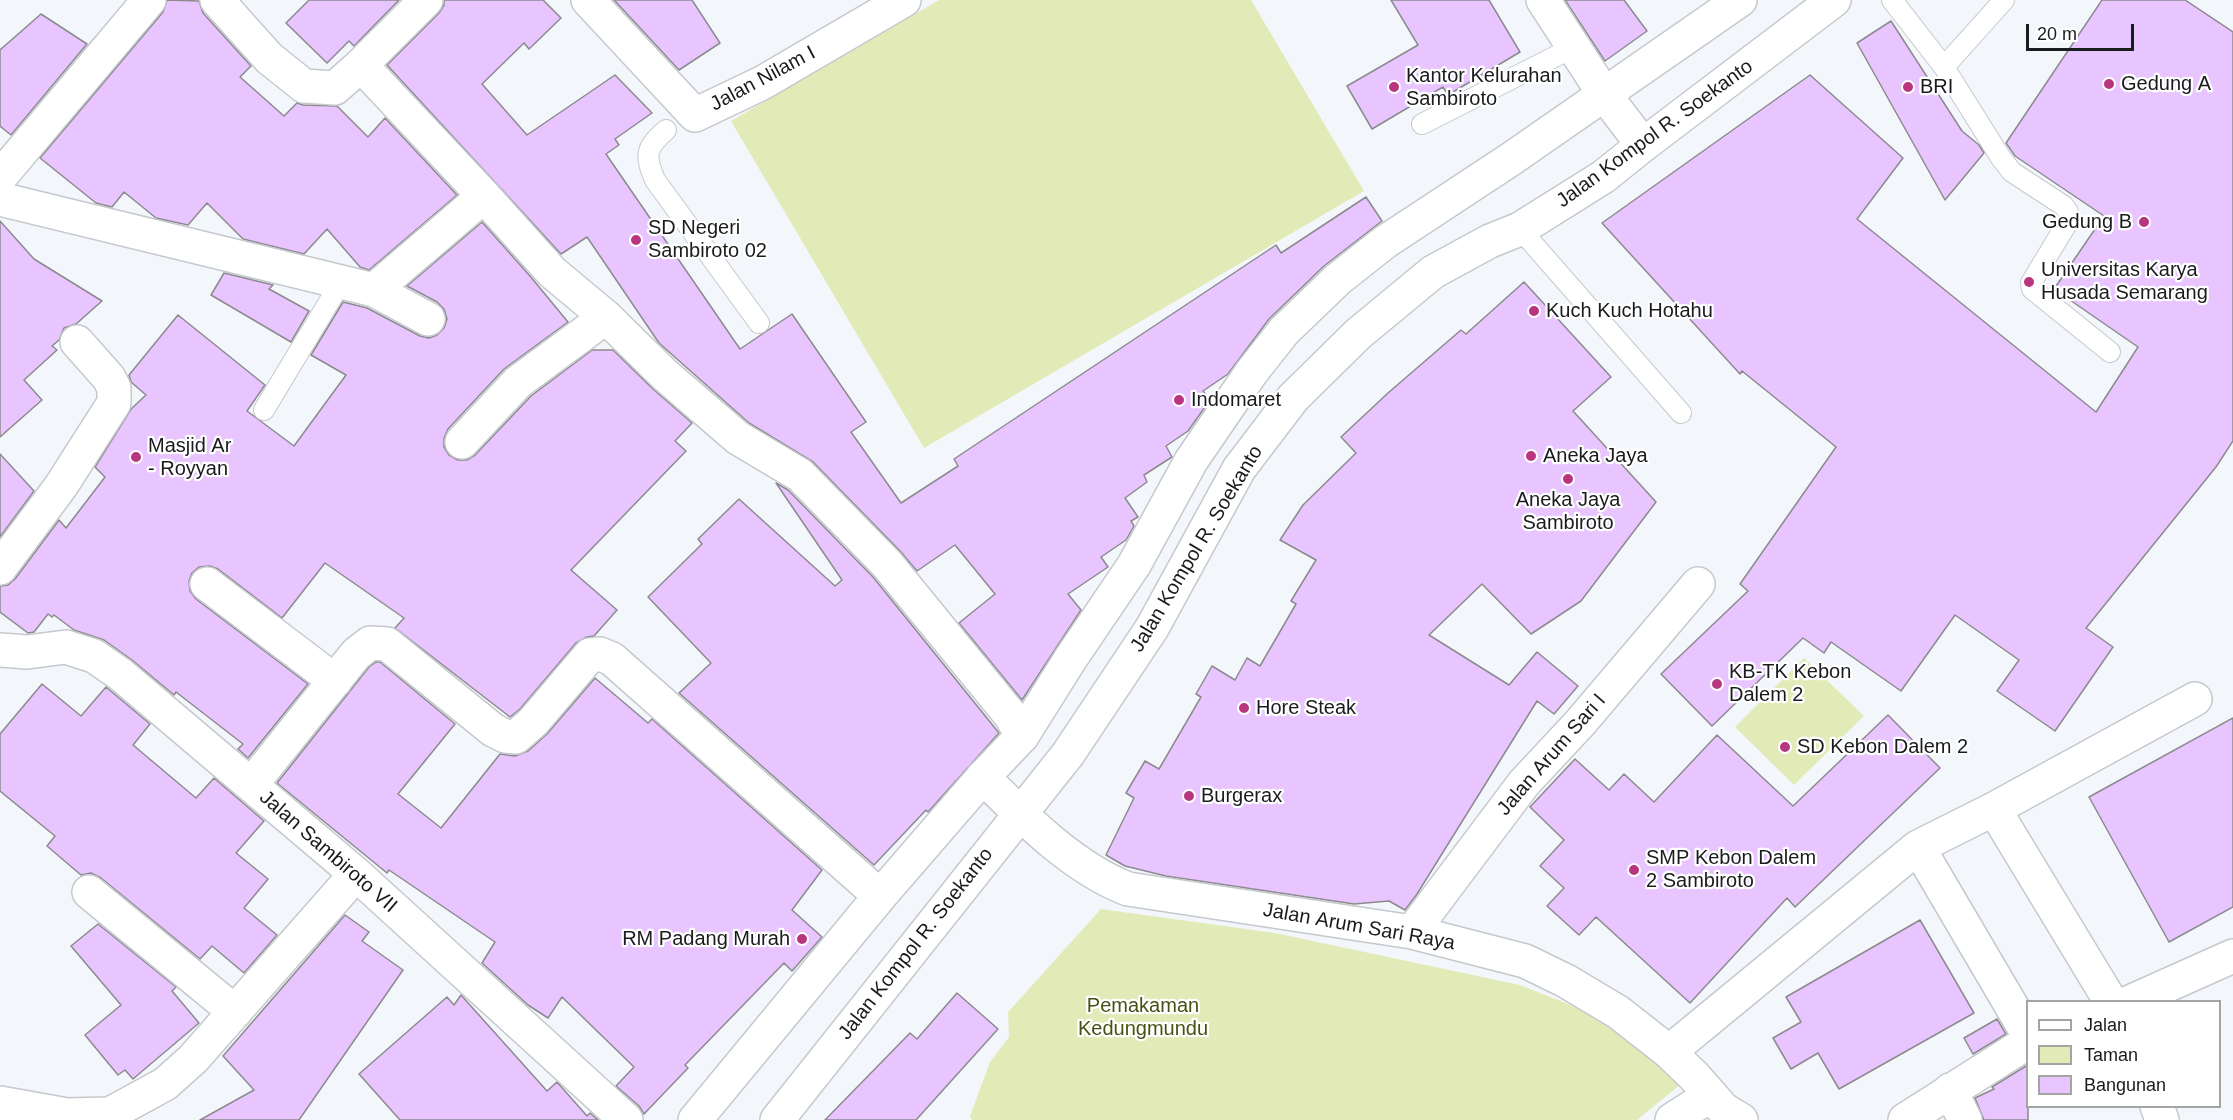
<!DOCTYPE html>
<html>
<head>
<meta charset="utf-8">
<style>
	body { margin:0 }
	#map { position:relative; width:2233px; height:1120px; overflow:hidden; background:#f3f7fb; font-family:Helvetica,sans-serif }
	canvas { display:block }
	.legend { position:absolute; left:2026px; top:1000px; width:195px; height:108px; box-sizing:border-box; background:#fff; border:2px solid #a3a4a4; margin:0; padding:8px 10px; list-style:none; font-size:18px; color:#191b1c }
	.legend li { display:flex; align-items:center; gap:12px; height:30px }
	.legend b { width:30px; border:2px solid #a3a4a4 }
	.scale { position:absolute; left:2026px; top:24px; width:108px; height:27px; box-sizing:border-box; border:3px solid #191b1c; border-top:0; padding-left:8px; font-size:18px; line-height:21px; white-space:nowrap; color:#191b1c; -webkit-text-stroke:4px #fff; paint-order:stroke }
</style>
</head>
<body>
<div id="map">
<canvas width="2233" height="1120"></canvas>
<ul class="legend">
<li><b style="height:8px;background:#fff"></b>Jalan</li>
<li><b style="height:16px;background:#e2ebb7"></b>Taman</li>
<li><b style="height:16px;background:#e8c5ff"></b>Bangunan</li>
</ul>
<div class="scale">20 m</div>
</div>
<script>
const g = document.querySelector('canvas').getContext('2d');
g.lineJoin = 'round';
function fillPath(path, color) { g.fillStyle = color; g.fill(path, 'evenodd'); }
function strokePath(path, color, width, dash) { g.strokeStyle = color; g.lineWidth = width; g.lineCap = dash ? 'butt' : 'round'; g.setLineDash(dash || []); g.stroke(path); }
function write(font, color, halo, rows, align = 'center') {
  g.font = font + ' Helvetica,sans-serif'; g.lineWidth = 4.5; g.setLineDash([]); g.textBaseline = 'middle'; g.strokeStyle = halo; g.fillStyle = color; for (const [text, x, y, turn = 0] of rows) {
    g.save(); g.translate(x, y); g.rotate((+turn || 0) * Math.PI / 180); g.textAlign = isNaN(turn) ? turn : align; if (halo) g.strokeText(text, 0, 0); g.fillText(text, 0, 0); g.restore();
  }
}
fillPath(new Path2D(`
	M 939,0 L 1251,0 L 1364,191 L 924,448 L 731,121 Z
	M 1804,658 L 1864,716 L 1794,785 L 1735,727 Z
	M 1101,909 L 1275,933 L 1520,985 L 1619,1024 L 1681,1084 L 1637,1120 L 972,1120 L 970,1116 L 990,1062 L 1009,1037 L 1008,1012 Z`), '#e2ebb7');
const building = new Path2D(`
	M 167,0 L 199,1 L 203,13 L 251,66 L 240,77 L 284,116 L 297,103 L 303,105 L 337,106 L 368,137 L 385,118 L 457,195 L 369,270 L 360,267 L 327,229 L 304,254 L 243,239 L 207,203 L 188,225 L 156,218 L 124,192 L 112,207 L 96,203 L 40,158 L 163,12 Z
	M 309,0 L 399,0 L 354,46 L 349,41 L 327,63 L 286,23 Z
	M 444,0 L 543,0 L 561,18 L 529,49 L 524,43 L 482,84 L 527,135 L 615,75 L 652,113 L 615,139 L 619,145 L 606,154 L 740,349 L 792,314 L 866,422 L 851,432 L 901,503 L 958,466 L 954,459 L 1276,245 L 1281,253 L 1366,197 L 1382,221 L 1324,266 L 1269,319 L 1228,374 L 1203,391 L 1210,400 L 1188,431 L 1166,446 L 1172,457 L 1144,475 L 1147,482 L 1125,498 L 1138,517 L 1131,521 L 1134,526 L 1126,540 L 1101,557 L 1108,567 L 1068,594 L 1081,610 L 1022,700 L 959,623 L 995,594 L 955,545 L 917,571 L 900,551 L 813,462 L 749,423 L 659,343 L 587,237 L 561,254 L 387,65 L 439,13 L 444,5 Z
	M 614,0 L 692,0 L 720,43 L 679,70 Z
	M 1391,0 L 1489,0 L 1520,52 L 1448,95 L 1443,87 L 1372,129 L 1347,86 L 1418,45 Z
	M 1565,0 L 1624,0 L 1647,31 L 1605,61 Z
	M 2102,0 L 2185,0 L 2233,32 L 2233,441 L 2216,467 L 2086,628 L 2113,647 L 2055,731 L 1997,691 L 2019,660 L 1955,615 L 1901,691 L 1831,642 L 1824,653 L 1803,638 L 1712,726 L 1661,674 L 1748,591 L 1740,584 L 1836,447 L 1742,371 L 1740,374 L 1602,223 L 1810,75 L 1903,158 L 1857,219 L 2096,412 L 2138,347 L 2054,289 L 2104,216 L 2015,156 L 2006,143 Z
	M 41,14 L 87,44 L 11,135 L 0,126 L 0,50 Z
	M 1891,21 L 1962,131 L 1979,145 L 1984,153 L 1945,200 L 1857,43 Z
	M 0,221 L 34,259 L 102,301 L 76,324 L 64,328 L 59,340 L 52,346 L 57,350 L 24,380 L 42,400 L 0,437 Z
	M 482,222 L 530,276 L 568,322 L 504,369 L 448,429 L 444,438 L 444,447 L 449,455 L 458,460 L 467,460 L 475,455 L 531,396 L 592,350 L 613,350 L 653,389 L 692,423 L 675,441 L 686,451 L 571,570 L 617,610 L 594,636 L 587,637 L 576,643 L 520,709 L 510,717 L 395,628 L 404,618 L 325,563 L 282,618 L 218,569 L 210,566 L 199,567 L 192,573 L 189,581 L 190,591 L 196,599 L 308,684 L 248,758 L 238,749 L 243,744 L 176,692 L 174,695 L 132,660 L 104,640 L 74,630 L 54,615 L 52,617 L 48,614 L 34,632 L 28,633 L 0,612 L 0,586 L 8,585 L 15,579 L 59,520 L 66,528 L 105,477 L 95,467 L 131,409 L 146,395 L 131,382 L 129,375 L 178,315 L 265,385 L 247,411 L 294,446 L 346,375 L 311,355 L 343,302 L 367,308 L 420,336 L 429,338 L 437,335 L 444,328 L 447,319 L 444,309 L 437,302 L 407,286 Z
	M 224,273 L 273,285 L 269,289 L 309,311 L 291,342 L 211,295 Z
	M 1524,282 L 1611,377 L 1573,411 L 1656,502 L 1581,601 L 1531,634 L 1482,584 L 1429,635 L 1509,685 L 1537,652 L 1578,686 L 1554,714 L 1537,701 L 1417,894 L 1405,910 L 1389,901 L 1354,904 L 1166,876 L 1125,866 L 1106,855 L 1134,798 L 1126,793 L 1145,761 L 1159,769 L 1201,697 L 1196,694 L 1212,666 L 1235,680 L 1247,658 L 1260,666 L 1296,604 L 1291,601 L 1316,560 L 1280,540 L 1303,505 L 1356,453 L 1341,437 L 1388,393 L 1461,330 L 1466,334 Z
	M 0,454 L 34,491 L 0,537 Z
	M 776,483 L 788,490 L 873,577 L 999,733 L 928,812 L 926,810 L 874,865 L 679,693 L 711,663 L 648,597 L 702,544 L 698,539 L 739,499 L 835,586 L 842,580 Z
	M 376,662 L 380,662 L 455,724 L 398,794 L 441,828 L 500,754 L 515,756 L 528,751 L 547,734 L 595,678 L 648,723 L 652,719 L 822,870 L 792,910 L 822,937 L 792,971 L 784,963 L 685,1065 L 688,1068 L 644,1114 L 639,1106 L 616,1086 L 634,1067 L 562,997 L 548,1018 L 528,1005 L 482,963 L 495,942 L 389,870 L 387,873 L 277,783 L 369,667 Z
	M 42,684 L 81,716 L 106,687 L 150,724 L 133,745 L 196,798 L 214,778 L 264,821 L 236,853 L 268,879 L 244,908 L 277,935 L 244,973 L 212,946 L 200,959 L 101,878 L 91,873 L 81,875 L 47,846 L 55,836 L 0,791 L 0,734 Z
	M 1888,715 L 1940,768 L 1795,907 L 1787,898 L 1690,1003 L 1596,917 L 1579,935 L 1547,906 L 1564,888 L 1540,866 L 1564,840 L 1530,807 L 1575,759 L 1609,790 L 1624,774 L 1654,802 L 1717,735 L 1793,806 Z
	M 2233,718 L 2233,907 L 2169,942 L 2089,797 Z
	M 345,915 L 369,932 L 362,941 L 403,970 L 299,1120 L 200,1120 L 254,1090 L 223,1056 Z
	M 1920,920 L 1974,1013 L 1839,1089 L 1818,1053 L 1791,1069 L 1773,1038 L 1801,1022 L 1786,997 Z
	M 98,924 L 176,987 L 172,991 L 199,1023 L 133,1079 L 125,1070 L 118,1075 L 85,1035 L 121,1005 L 71,946 Z
	M 957,993 L 998,1029 L 916,1120 L 825,1120 L 910,1033 L 917,1039 Z
	M 461,995 L 547,1091 L 557,1082 L 587,1116 L 590,1113 L 598,1120 L 400,1120 L 359,1074 L 447,997 L 454,1005 Z
	M 1997,1019 L 2006,1034 L 1973,1054 L 1964,1038 Z
	M 2026,1066 L 2028,1069 L 2028,1120 L 1984,1120 L 1975,1098 L 1994,1089 L 1992,1087 Z`);
fillPath(building, '#e8c5ff');
strokePath(building, '#8c8a8e', 1.5);
const service = new Path2D(`
	M 1892,0 L 1944,67 L 2001,158 L 2012,172 L 2064,206 L 2068,212 L 2069,220 L 2031,283 L 2032,289 L 2110,352
	M 1944,67 L 2004,0
	M 1422,124 L 1574,47
	M 666,130 C 646,148 644,154 655,180 L 759,323
	M 1520,229 L 1681,413
	M 264,410 L 341,282`);
const minor = new Path2D(`
	M 217,0 L 269,58 L 304,86 L 335,88 L 361,65 L 426,0
	M 588,0 L 695,115 L 762,83 L 904,0
	M 1543,0 L 1604,94 L 1643,145
	M 361,65 L 484,196 L 552,272 L 606,317 L 665,375 L 738,438 L 800,475 L 887,564 L 1011,716 L 1022,736
	M 0,177 L 149,0
	M 0,199 L 374,290 L 428,319
	M 374,290 L 484,196
	M 462,442 L 518,382 L 606,317
	M 0,568 L 61,486 L 114,403 L 114,388 L 109,378 L 77,342
	M 207,584 L 335,681
	M 0,650 L 27,652 L 66,647 L 94,656 L 120,674 L 356,874 L 626,1120
	M 983,777 C 1024,818 1073,868 1128,889 L 1412,932 L 1525,961 L 1566,981 L 1618,1012 L 1669,1052 L 1694,1076 L 1723,1109 L 1741,1120
	M 251,785 L 356,654 L 370,643 L 387,644 L 493,730 L 505,736 L 516,737 L 533,722 L 590,655 L 600,654 L 612,659 L 880,896
	M 1994,809 L 2111,1002
	M 1918,847 L 2028,1034
	M 89,892 L 235,1012
	M 1412,932 L 1524,783 L 1580,723 L 1698,584
	M 2130,1002 L 2233,956
	M 1669,1052 L 1918,847 L 1994,809 L 2195,699
	M 1950,1090 L 1965,1120
	M 0,1103 L 67,1115 L 110,1114 L 165,1084 L 193,1059 L 356,874
	M 2157,1106 L 2162,1120
	M 1672,1120 L 1711,1095
	M 1905,1120 L 2028,1042`);
const secondary = new Path2D(`
	M 695,1120 L 880,896 L 983,777 L 1022,736 L 1071,658 L 1134,565 L 1191,461 L 1251,373 L 1284,331 L 1337,280 L 1385,242 L 1511,159 L 1740,0
	M 777,1120 L 1068,754 L 1152,628 L 1239,469 L 1293,398 L 1358,334 L 1433,272 L 1490,241 L 1520,229 L 1603,177 L 1643,145 L 1834,0`);
strokePath(service, '#c5c9cd', 22);
strokePath(minor, '#c5c9cd', 36);
strokePath(secondary, '#c5c9cd', 36);
strokePath(service, '#fff', 20);
strokePath(minor, '#fff', 33);
strokePath(secondary, '#fff', 33);
for (const [x, y, r, color] of [
	[2109,84,6,"#b8367f"],
	[1394,87,6,"#b8367f"],
	[1908,87,6,"#b8367f"],
	[2144,222,6,"#b8367f"],
	[636,240,6,"#b8367f"],
	[2029,282,6,"#b8367f"],
	[1534,311,6,"#b8367f"],
	[1179,400,6,"#b8367f"],
	[1531,456,6,"#b8367f"],
	[136,457,6,"#b8367f"],
	[1568,479,6,"#b8367f"],
	[1717,684,6,"#b8367f"],
	[1244,708,6,"#b8367f"],
	[1785,747,6,"#b8367f"],
	[1189,796,6,"#b8367f"],
	[1634,870,6,"#b8367f"],
	[802,939,6,"#b8367f"]
]) { const dot = new Path2D(); dot.arc(x, y, r, 0, 2 * Math.PI); g.fillStyle = color; g.fill(dot); strokePath(dot, '#fff', 2); }
write('20px', '#191b1c', '#fff', [
	["Kantor Kelurahan",1406,76],
	["Sambiroto",1406,99],
	["Gedung A",2121,84],
	["BRI",1920,87],
	["Gedung B",2132,222,"right"],
	["SD Negeri",648,228],
	["Sambiroto 02",648,251],
	["Universitas Karya",2041,270],
	["Husada Semarang",2041,293],
	["Kuch Kuch Hotahu",1546,311],
	["Indomaret",1191,400],
	["Masjid Ar",148,446],
	["- Royyan",148,469],
	["Aneka Jaya",1543,456],
	["Aneka Jaya",1568,500,"center"],
	["Sambiroto",1568,523,"center"],
	["KB-TK Kebon",1729,672],
	["Dalem 2",1729,695],
	["Hore Steak",1256,708],
	["SD Kebon Dalem 2",1797,747],
	["Burgerax",1201,796],
	["SMP Kebon Dalem",1646,858],
	["2 Sambiroto",1646,881],
	["RM Padang Murah",790,939,"right"]
], 'left');
write('20px', '#191b1c', '#fff', [
	["Jalan Nilam I",763,79,-28],
	["Jalan Kompol R. Soekanto",1655,134,-36],
	["Jalan Kompol R. Soekanto",1197,549,-59],
	["Jalan Arum Sari I",1552,755,-49],
	["Jalan Sambiroto VII",328,852,41],
	["Jalan Arum Sari Raya",1359,927,10],
	["Jalan Kompol R. Soekanto",916,944,-52]
]);
write('20px', '#495013', '#fff', [
	["Pemakaman",1143,1006],
	["Kedungmundu",1143,1029]
]);
</script>
</body>
</html>
